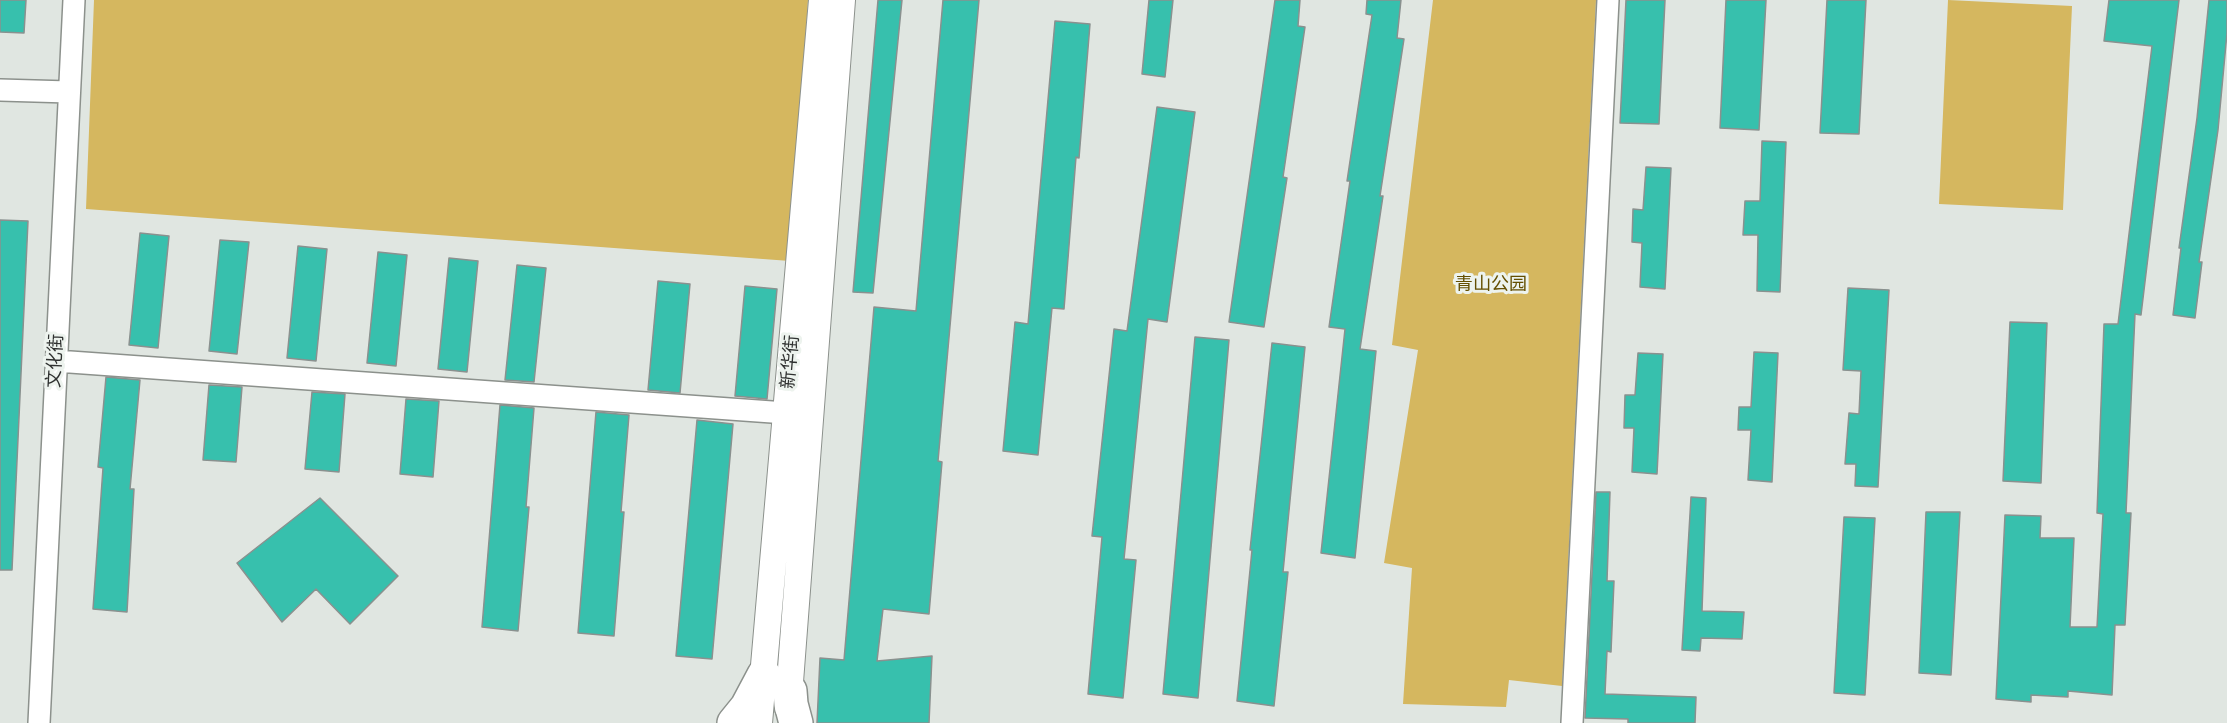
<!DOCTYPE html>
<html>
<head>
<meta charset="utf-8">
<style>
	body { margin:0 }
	canvas { display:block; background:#e0e6e1 }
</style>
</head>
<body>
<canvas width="2227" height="723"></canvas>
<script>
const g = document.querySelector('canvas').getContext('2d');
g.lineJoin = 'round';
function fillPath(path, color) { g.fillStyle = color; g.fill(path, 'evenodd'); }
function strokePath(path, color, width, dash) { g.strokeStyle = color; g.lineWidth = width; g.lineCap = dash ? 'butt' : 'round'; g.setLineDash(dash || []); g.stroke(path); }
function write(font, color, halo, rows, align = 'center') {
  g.font = font + ' "DejaVu Sans","Noto Sans SC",sans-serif'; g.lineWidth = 6; g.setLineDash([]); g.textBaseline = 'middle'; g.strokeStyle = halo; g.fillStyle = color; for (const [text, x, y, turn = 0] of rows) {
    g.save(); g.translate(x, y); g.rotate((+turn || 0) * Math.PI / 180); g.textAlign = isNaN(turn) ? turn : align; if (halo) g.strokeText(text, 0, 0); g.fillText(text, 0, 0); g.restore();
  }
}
fillPath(new Path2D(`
	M 94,0 L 808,0 L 790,261 L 86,209 Z
	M 1433,0 L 1596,0 L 1562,686 L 1509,680 L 1506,707 L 1403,704 L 1412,568 L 1384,563 L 1418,350 L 1392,345 Z
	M 1948,0 L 2072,6 L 2063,210 L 1939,204 Z`), '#d5b75f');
const building = new Path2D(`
	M 0,0 L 26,0 L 24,33 L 0,32 Z
	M 878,0 L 902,0 L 873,293 L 853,292 Z
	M 943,0 L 979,0 L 938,461 L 942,462 L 929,614 L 883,609 L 877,661 L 932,656 L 929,723 L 817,723 L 820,658 L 844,660 L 874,307 L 916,311 Z
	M 1149,0 L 1173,0 L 1165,77 L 1142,74 Z
	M 1275,0 L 1300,0 L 1298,26 L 1305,27 L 1283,177 L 1287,178 L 1264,327 L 1229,322 Z
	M 1367,0 L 1401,0 L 1397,38 L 1404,39 L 1380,196 L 1383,196 L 1360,349 L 1376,351 L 1355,558 L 1321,553 L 1345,329 L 1329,327 L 1350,181 L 1347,181 L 1372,15 L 1366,14 Z
	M 1626,0 L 1665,0 L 1659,124 L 1620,123 Z
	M 1726,0 L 1766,0 L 1759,130 L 1720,128 Z
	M 1827,0 L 1866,0 L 1859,134 L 1820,133 Z
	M 2109,0 L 2179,0 L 2141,315 L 2135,314 L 2126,513 L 2131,513 L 2125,625 L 2115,625 L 2112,695 L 2068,691 L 2068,697 L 2031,695 L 2031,702 L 1996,699 L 2005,515 L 2041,516 L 2040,538 L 2074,538 L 2070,627 L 2097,627 L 2103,514 L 2097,513 L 2104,324 L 2118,324 L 2152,46 L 2104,41 Z
	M 2209,0 L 2227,0 L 2227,33 L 2218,130 L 2199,262 L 2202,262 L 2195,318 L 2173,315 L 2181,248 L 2179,248 L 2197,118 Z
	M 1055,21 L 1090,24 L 1079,158 L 1076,157 L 1064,309 L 1052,308 L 1038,455 L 1003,451 L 1015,322 L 1028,324 Z
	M 1157,107 L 1195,112 L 1167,322 L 1148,319 L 1124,559 L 1136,560 L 1123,698 L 1088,694 L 1102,537 L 1092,536 L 1114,329 L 1127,331 Z
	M 1762,141 L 1786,142 L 1780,292 L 1757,291 L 1758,235 L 1743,235 L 1745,201 L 1760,201 Z
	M 1646,167 L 1671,168 L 1665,289 L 1640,287 L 1642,243 L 1632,242 L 1633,209 L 1643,210 Z
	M 0,220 L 28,221 L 12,570 L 0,570 Z
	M 140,233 L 169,236 L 158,348 L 129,345 Z
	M 220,240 L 249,242 L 237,354 L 209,351 Z
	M 298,246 L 327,249 L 316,361 L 287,358 Z
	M 378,252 L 407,255 L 396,366 L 367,363 Z
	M 449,258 L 478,261 L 467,372 L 438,369 Z
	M 517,265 L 546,268 L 534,382 L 505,380 Z
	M 658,281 L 690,284 L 680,393 L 648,390 Z
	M 745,286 L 777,289 L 767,399 L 735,396 Z
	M 1848,288 L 1889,290 L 1878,487 L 1855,486 L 1856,464 L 1845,464 L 1849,413 L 1859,414 L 1861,371 L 1843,370 Z
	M 2010,322 L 2047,323 L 2041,483 L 2003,481 Z
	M 1195,337 L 1229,340 L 1198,698 L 1163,694 Z
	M 1272,343 L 1305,347 L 1283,572 L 1288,572 L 1274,706 L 1237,701 L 1252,550 L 1250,550 Z
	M 1754,352 L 1778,353 L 1772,482 L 1748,480 L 1751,430 L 1738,430 L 1739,407 L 1751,407 Z
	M 1638,353 L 1663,354 L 1657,474 L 1632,472 L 1634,428 L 1624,428 L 1625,395 L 1635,395 Z
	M 106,377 L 140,380 L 130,489 L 134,489 L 127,612 L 93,609 L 103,468 L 98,467 Z
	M 209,385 L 242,387 L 236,462 L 203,460 Z
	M 312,392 L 345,394 L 339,472 L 305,469 Z
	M 406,399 L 439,401 L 433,477 L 400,474 Z
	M 500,405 L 534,408 L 526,507 L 529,507 L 518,631 L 482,627 Z
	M 596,412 L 629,415 L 621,512 L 624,512 L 614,636 L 578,633 Z
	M 697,420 L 733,424 L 712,659 L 676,656 Z
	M 1596,492 L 1610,492 L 1607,581 L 1614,581 L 1611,652 L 1607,651 L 1605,694 L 1696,697 L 1695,723 L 1628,723 L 1628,719 L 1585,718 Z
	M 1691,497 L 1706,498 L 1702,611 L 1744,612 L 1742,639 L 1701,638 L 1700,651 L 1682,650 Z
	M 320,498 L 398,576 L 350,624 L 316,589 L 282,622 L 237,563 Z
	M 1926,512 L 1960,512 L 1951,675 L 1919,673 Z
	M 1844,517 L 1875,518 L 1865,695 L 1834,693 Z`);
fillPath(building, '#37c0ad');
strokePath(building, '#8a918f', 1.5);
const minor = new Path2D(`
	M 0,90 L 69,92
	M 56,361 L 786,413
	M 39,723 L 74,0
	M 1572,723 L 1608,0`);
const tertiary = new Path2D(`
	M 788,708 L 842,0
	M 759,723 L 822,0`);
const primary = new Path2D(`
	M 790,691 L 791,704 L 796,723
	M 734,723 L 747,707 L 764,675`);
strokePath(minor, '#8c918c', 24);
strokePath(tertiary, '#8c918c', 28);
strokePath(primary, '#8c918c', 36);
strokePath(minor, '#fff', 21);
strokePath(tertiary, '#fff', 26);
strokePath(primary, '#fff', 33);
write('18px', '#644f01', '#edf3ee', [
	["青山公园",1491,285]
]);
write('18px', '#2f3130', '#edf3ee', [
	["文化街",56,361,-87],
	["新华街",791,362,-85]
]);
</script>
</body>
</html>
